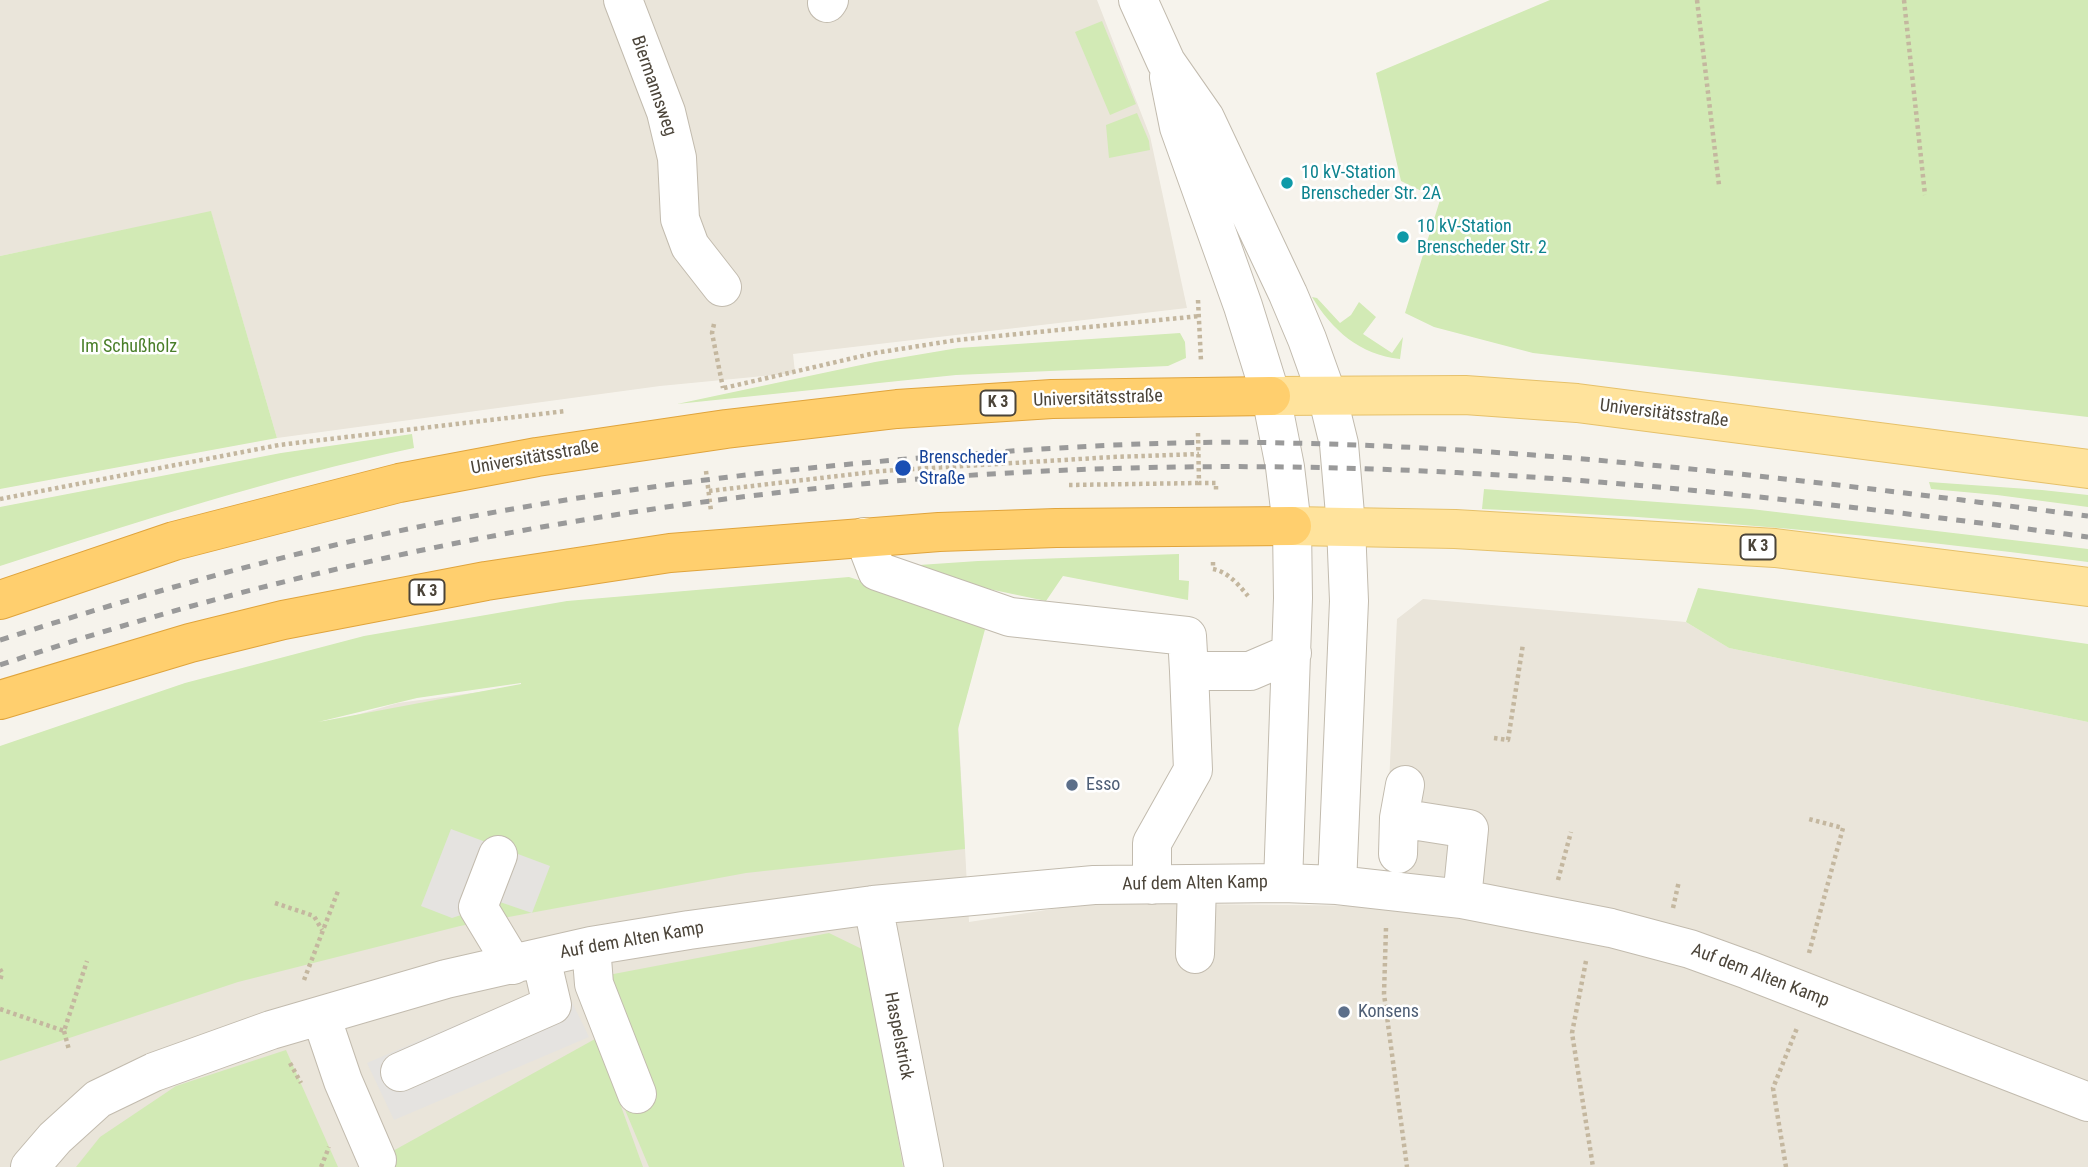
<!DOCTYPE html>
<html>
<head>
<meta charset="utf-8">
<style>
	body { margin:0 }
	canvas { display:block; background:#f6f3ec }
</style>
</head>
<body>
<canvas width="2088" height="1167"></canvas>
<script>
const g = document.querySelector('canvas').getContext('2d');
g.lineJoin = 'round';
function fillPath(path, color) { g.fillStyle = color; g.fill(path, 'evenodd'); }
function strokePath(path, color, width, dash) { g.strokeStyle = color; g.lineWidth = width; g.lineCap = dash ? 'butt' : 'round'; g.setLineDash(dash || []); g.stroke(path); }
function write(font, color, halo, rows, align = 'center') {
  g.font = font + ' "Roboto Condensed",sans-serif'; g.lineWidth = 5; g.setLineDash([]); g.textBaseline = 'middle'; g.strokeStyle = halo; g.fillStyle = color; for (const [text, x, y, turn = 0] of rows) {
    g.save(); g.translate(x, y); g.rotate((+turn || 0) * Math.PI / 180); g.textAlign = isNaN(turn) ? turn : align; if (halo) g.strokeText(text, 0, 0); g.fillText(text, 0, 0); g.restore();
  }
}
fillPath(new Path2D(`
	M 0,0 L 1097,0 L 1150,136 L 1187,308 L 793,354 L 795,373 L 660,386 L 277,438 L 211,212 L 0,256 Z
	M 1423,599 L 1686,622 L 1729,648 L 2088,722 L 2088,1167 L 0,1167 L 0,817 L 398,703 L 953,628 L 969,922 L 1091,903 L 1383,906 L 1397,619 Z`), '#eae5da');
fillPath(new Path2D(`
	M 1550,0 L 2088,0 L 2088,417 L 1533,353 L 1434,327 L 1405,313 L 1440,200 L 1401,181 L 1376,73 Z
	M 1102,21 L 1136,104 L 1110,115 L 1075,32 Z
	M 1137,113 L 1149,141 L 1150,150 L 1109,158 L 1106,125 Z
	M 211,211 L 277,438 L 0,489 L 0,256 Z
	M 1312,297 L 1317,298 L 1340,323 L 1351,315 L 1359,302 L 1376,317 L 1363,334 L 1392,353 L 1403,337 L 1400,359 C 1360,355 1332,330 1312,297 Z
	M 1180,333 L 1185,342 L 1186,358 L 1168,366 L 956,375 L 677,404 L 875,362 L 958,348 Z
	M 412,434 L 414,448 C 273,478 137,522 0,566 L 0,507 L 281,453 Z
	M 1929,482 L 2042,490 L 2088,495 L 2088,507 L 1997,495 L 1931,489 Z
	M 1484,489 L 1751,509 L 2088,549 L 2088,562 C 1886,535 1685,517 1482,509 Z
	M 1179,554 L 1179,580 L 1189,581 L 1188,600 L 1063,576 L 1046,601 L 941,579 L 919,565 L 978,561 Z
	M 849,577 L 987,622 L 958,729 L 965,849 L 746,873 L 460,926 L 238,982 L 0,1061 L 0,746 L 185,683 L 364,636 L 567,601 ZM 521,683 L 521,684 L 318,722 L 417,698 Z
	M 1698,588 L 2088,644 L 2088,722 L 1729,648 L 1686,622 Z
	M 829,933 L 866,951 L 903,1167 L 649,1167 L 605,1062 L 643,1167 L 364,1167 L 595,1039 L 603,976 Z
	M 286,1050 L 338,1167 L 76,1167 L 100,1137 L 176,1086 Z`), '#d2eab5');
fillPath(new Path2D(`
	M 451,829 L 550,866 L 532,913 L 500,902 L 452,918 L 421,906 Z
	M 561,980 L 589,1037 L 394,1120 L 367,1063 Z`), '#e5e3e0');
const minor = new Path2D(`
	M 623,0 L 666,112 L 677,158 L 680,219 L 690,246 L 722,287
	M 1138,0 L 1166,62 L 1205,118 L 1288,294 L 1307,339 L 1327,395 L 1339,444 L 1346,526 L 1349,601 L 1337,885
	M 827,3 L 829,0
	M 1169,77 L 1179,127 L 1243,306 L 1271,396 L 1285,467 L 1292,526 L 1293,598 L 1283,883
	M 864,537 L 877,571 L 1010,617 L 1187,636 L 1189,671
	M 1399,818 L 1469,829 L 1462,899
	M 1398,854 L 1399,818 L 1405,785
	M 498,855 L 478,907 L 513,965
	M 1152,885 L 1152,843 L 1193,770 L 1189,671 L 1250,671 L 1292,653
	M 873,905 L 924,1167
	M 591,946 L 594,984 L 637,1094
	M 1195,954 L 1197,884
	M 321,1016 L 343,1081 L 377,1160
	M 400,1072 L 552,1005 L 541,958
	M 30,1167 L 55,1138 L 98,1099 L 154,1072 L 271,1030 L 446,979 L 591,946 L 689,930 L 873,905 L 1094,885 L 1283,883 L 1337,885 L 1462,899 L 1611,928 L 1690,949 L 1748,970 L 2088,1102`);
const major = new Path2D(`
	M 1271,396 L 1465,395 L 1577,403 L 2088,469
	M 1292,526 L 1455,529 L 1775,548 L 2088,587`);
const highway = new Path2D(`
	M 0,600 L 174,541 L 399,483 L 537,457 L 726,429 L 897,409 L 1052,399 L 1271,396
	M 0,700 L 190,643 L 283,620 L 486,581 L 670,553 L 939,532 L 1056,528 L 1292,526`);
strokePath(minor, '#c2bbae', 40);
strokePath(major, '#e6c16a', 40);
strokePath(highway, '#e0a43c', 40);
strokePath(new Path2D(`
	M 1697,0 L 1719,185
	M 1904,0 L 1925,195
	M 1198,300 L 1201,361
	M 714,324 L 712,333 L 723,388
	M 724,388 L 875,353 L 957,340 L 1200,316
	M 1198,433 L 1199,483 L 1216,483 L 1216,491
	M 706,471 L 711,511
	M 1069,485 L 1199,483
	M 709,491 L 881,471 L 1113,457 L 1199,454
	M 0,499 L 279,445 L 566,411
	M 1213,562 L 1213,569 C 1228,572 1238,584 1248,596
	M 1494,738 L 1508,740 L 1523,644
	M 1558,880 L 1571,832
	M 275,903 L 314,916 L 322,930
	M 1673,908 L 1679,881
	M 1386,928 L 1384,994 L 1407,1167
	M 1809,953 L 1843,828 L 1809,819
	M 1586,961 L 1572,1033 L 1593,1167
	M 0,969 L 2,973 L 0,981
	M 304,980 L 338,891
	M 0,1009 L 64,1031 L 87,961
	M 64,1031 L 69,1050
	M 290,1063 L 301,1083
	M 321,1167 L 329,1147
	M 1786,1167 L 1773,1088 L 1797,1028`), '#c4b79f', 4.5, [3.5, 3.5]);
strokePath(minor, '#fff', 38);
strokePath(major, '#ffe39c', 38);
strokePath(highway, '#ffcf6e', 38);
strokePath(new Path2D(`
	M 0,640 C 128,599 257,561 389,533 C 572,494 759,470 946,456 C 1059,447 1171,440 1285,443 C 1554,448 1821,482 2088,516
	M 0,665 C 425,521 889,456 1338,468 C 1589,474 1839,504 2088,537`), '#9a9a9a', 5, [9, 9]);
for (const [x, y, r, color] of [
	[1287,183,7,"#0f9aa8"],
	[1403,237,7,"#0f9aa8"],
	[903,468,9,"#1a4fb4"],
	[1072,785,7,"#5c6f8a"],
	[1344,1012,7,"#5c6f8a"]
]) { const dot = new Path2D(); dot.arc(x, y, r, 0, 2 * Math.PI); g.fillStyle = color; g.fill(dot); strokePath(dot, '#fff', 2.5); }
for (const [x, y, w] of [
	[998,403,35],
	[1758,547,35],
	[427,592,35]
]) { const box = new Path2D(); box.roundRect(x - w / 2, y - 12.5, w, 25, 5); g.fillStyle = '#fff'; g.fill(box); strokePath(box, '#4b4439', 2); }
write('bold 16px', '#4b4439', null, [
	["K 3",998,403],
	["K 3",1758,547],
	["K 3",427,592]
]);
write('18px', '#4b4439', '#fff', [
	["Biermannsweg",653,86,71],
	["Universitätsstraße",1098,399,-2],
	["Universitätsstraße",1664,414,7],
	["Universitätsstraße",535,458,-10],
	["Auf dem Alten Kamp",1195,884,-1],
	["Auf dem Alten Kamp",632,941,-10],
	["Auf dem Alten Kamp",1760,976,21],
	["Haspelstrick",898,1036,79]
]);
write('18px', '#0d838f', '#fff', [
	["10 kV-Station",1301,173],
	["Brenscheder Str. 2A",1301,194],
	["10 kV-Station",1417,227],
	["Brenscheder Str. 2",1417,248]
], 'left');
write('18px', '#4a7f2a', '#fff', [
	["Im Schußholz",129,347]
]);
write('18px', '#164399', '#fff', [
	["Brenscheder",919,458],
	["Straße",919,479]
], 'left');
write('18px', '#4e5e75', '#fff', [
	["Esso",1086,785],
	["Konsens",1358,1012]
], 'left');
</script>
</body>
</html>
